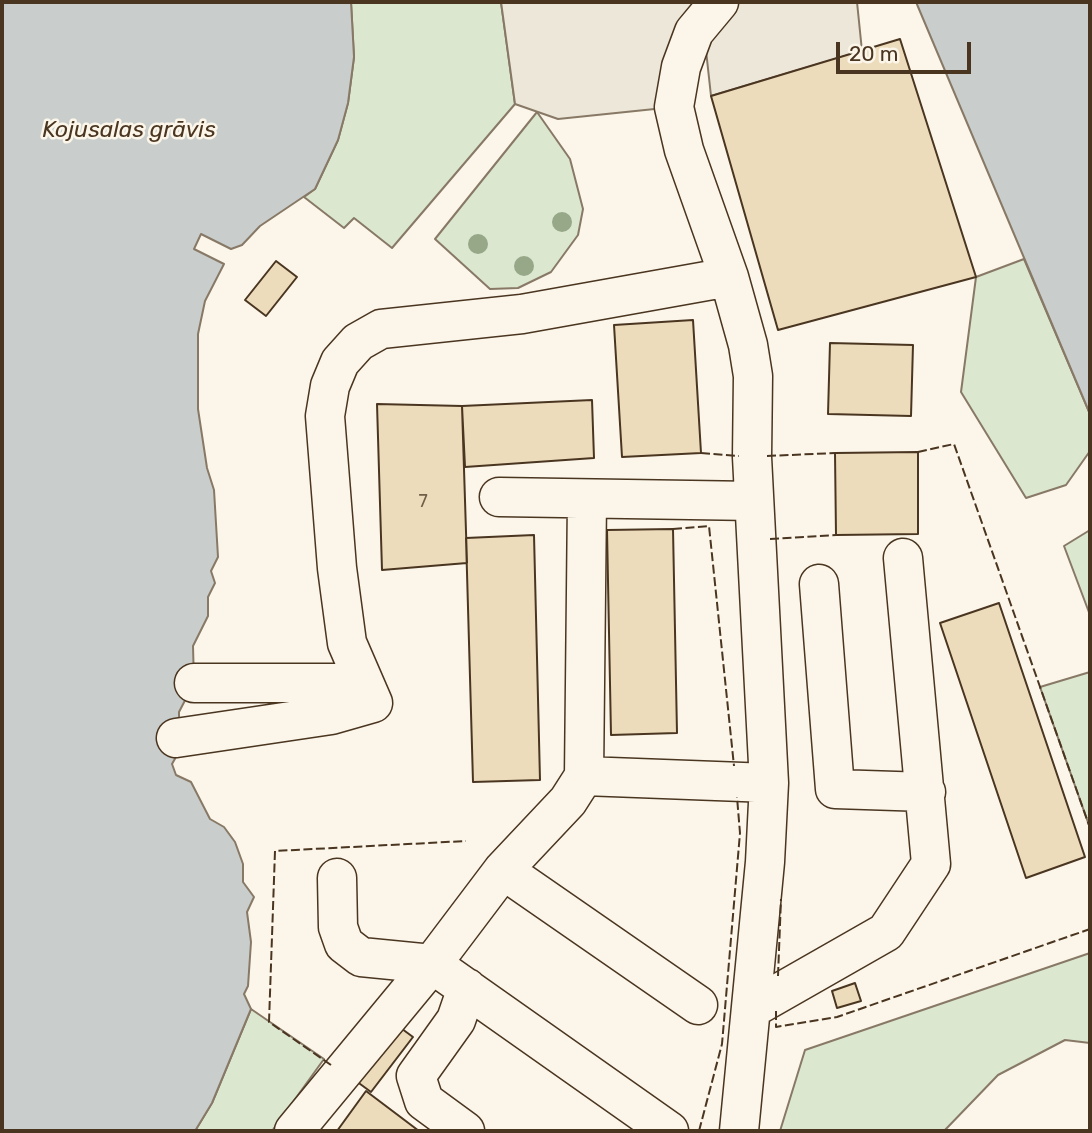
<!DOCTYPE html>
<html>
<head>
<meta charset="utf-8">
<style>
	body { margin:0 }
	#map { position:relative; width:1092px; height:1133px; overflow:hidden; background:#fbf6e9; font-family:Rubik,sans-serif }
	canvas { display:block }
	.frame { position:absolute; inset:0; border:4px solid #4a3520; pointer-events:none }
	.scale { position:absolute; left:836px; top:42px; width:135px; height:32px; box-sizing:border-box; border:4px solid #4a3520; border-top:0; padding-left:9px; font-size:21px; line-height:24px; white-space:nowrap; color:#4a3520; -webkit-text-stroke:5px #fbf6e9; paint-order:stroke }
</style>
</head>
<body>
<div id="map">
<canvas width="1092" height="1133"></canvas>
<div class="frame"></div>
<div class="scale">20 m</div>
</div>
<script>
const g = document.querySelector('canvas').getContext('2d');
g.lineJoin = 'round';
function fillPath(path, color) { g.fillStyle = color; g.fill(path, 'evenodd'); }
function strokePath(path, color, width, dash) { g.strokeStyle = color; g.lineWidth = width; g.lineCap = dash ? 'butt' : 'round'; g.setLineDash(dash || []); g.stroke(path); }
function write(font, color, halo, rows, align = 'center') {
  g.font = font + ' Rubik,sans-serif'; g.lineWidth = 5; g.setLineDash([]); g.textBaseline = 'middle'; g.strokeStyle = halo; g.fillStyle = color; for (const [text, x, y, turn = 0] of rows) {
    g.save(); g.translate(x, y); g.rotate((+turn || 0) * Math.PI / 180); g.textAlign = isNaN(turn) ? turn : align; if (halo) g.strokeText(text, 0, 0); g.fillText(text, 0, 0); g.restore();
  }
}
const green = new Path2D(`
	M 351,2 L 501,2 L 515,104 L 392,248 L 354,218 L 344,228 L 304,197 L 315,189 L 338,140 L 348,103 L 354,57 Z
	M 537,112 L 570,159 L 583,209 L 578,235 L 551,272 L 518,288 L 490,289 L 435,239 Z
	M 1024,259 L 1090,414 L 1090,451 L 1066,485 L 1026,498 L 961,392 L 976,277 Z
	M 1090,530 L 1090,615 L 1064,546 Z
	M 1090,672 L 1090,828 L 1040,687 Z
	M 1090,953 L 1090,1043 L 1065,1040 L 998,1075 L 944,1131 L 780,1131 L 805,1050 Z
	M 251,1009 L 324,1059 L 272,1131 L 195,1131 L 212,1103 Z`);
fillPath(green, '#dce7d0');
strokePath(green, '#887966', 2);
const parking = new Path2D(`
	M 501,2 L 857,2 L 862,51 L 711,96 L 703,23 L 674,107 L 558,119 L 515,104 Z`);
fillPath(parking, '#ede7d9');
strokePath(parking, '#887966', 2);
const water = new Path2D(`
	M 2,2 L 351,2 L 354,57 L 348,103 L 338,140 L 315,189 L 260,226 L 242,245 L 231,249 L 201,234 L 194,249 L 224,264 L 205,301 L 198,334 L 198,409 L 207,468 L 214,490 L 218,557 L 211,571 L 215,583 L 208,597 L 208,616 L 193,646 L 194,683 L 179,712 L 179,731 L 176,738 L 176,757 L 172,764 L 176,775 L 191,782 L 210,819 L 224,827 L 235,842 L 243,864 L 243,882 L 254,897 L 247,912 L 251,942 L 248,986 L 244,994 L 251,1009 L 212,1103 L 195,1131 L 2,1131 Z
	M 916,2 L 1090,2 L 1090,414 Z`);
fillPath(water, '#c9cecd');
strokePath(water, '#887966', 2);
const building = new Path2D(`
	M 900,39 L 976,277 L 778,330 L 711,96 Z
	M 276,261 L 297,277 L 266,316 L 245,300 Z
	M 693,320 L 701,453 L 622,457 L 614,325 Z
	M 830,343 L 913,345 L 911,416 L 828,414 Z
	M 592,400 L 594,458 L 465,467 L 462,406 Z
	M 377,404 L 462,406 L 467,563 L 382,570 Z
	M 918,452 L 918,534 L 836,535 L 835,453 Z
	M 673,529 L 677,733 L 611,735 L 607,530 Z
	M 534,535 L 540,780 L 473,782 L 466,538 Z
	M 999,603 L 1085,857 L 1026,878 L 940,623 Z
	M 855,983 L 861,1001 L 837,1008 L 832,991 Z
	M 394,1023 L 413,1037 L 371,1092 L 352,1078 Z
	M 366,1091 L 419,1131 L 337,1131 Z`);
fillPath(building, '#ecdcbc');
strokePath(building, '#4a3520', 2);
const minor = new Path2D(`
	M 719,2 L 694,32 L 681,67 L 674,107 L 684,150 L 729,277 L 748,345 L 753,376 L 752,457 L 769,783 L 765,862 L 739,1131
	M 499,497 L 754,501
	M 819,584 L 835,789 L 926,792
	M 194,683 L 364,683
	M 176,738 L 331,715 L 373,703 L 347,643 L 337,568 L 325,416 L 330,386 L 340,362 L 358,342 L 381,329 L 522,314 L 729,277
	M 584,776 L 769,783
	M 503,870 L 698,1005
	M 337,878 L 338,927 L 344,944 L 361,957 L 432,964 L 669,1131
	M 751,1009 L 886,932 L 931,864 L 903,558
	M 294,1131 L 432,964 L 503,870 L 568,801 L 584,776 L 587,499
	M 465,1131 L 424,1101 L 416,1076 L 456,1020 L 467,988`);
strokePath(minor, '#4a3520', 41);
strokePath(minor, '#fbf6e9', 38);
strokePath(new Path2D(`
	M 918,452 L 954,444 L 1090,828
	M 701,453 L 739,456
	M 767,456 L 835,453
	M 673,529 L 709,526 L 734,766
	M 770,539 L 836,535
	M 778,976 L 781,899
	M 776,1011 L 776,1027 L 837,1017 L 1090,929
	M 331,1065 L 269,1022 L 275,851 L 466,841
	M 699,1131 L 722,1044 L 740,833 L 737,797`), '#4a3520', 2, [9, 3.5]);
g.fillStyle = '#96a887';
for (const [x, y] of [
	[562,222],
	[478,244],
	[524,266]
]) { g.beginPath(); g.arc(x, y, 10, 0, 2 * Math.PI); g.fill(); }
write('18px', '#725f47', null, [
	["7",423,502]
]);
write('italic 23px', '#4a3520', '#fbf6e9', [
	["Kojusalas grāvis",129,130]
]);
</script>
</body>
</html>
